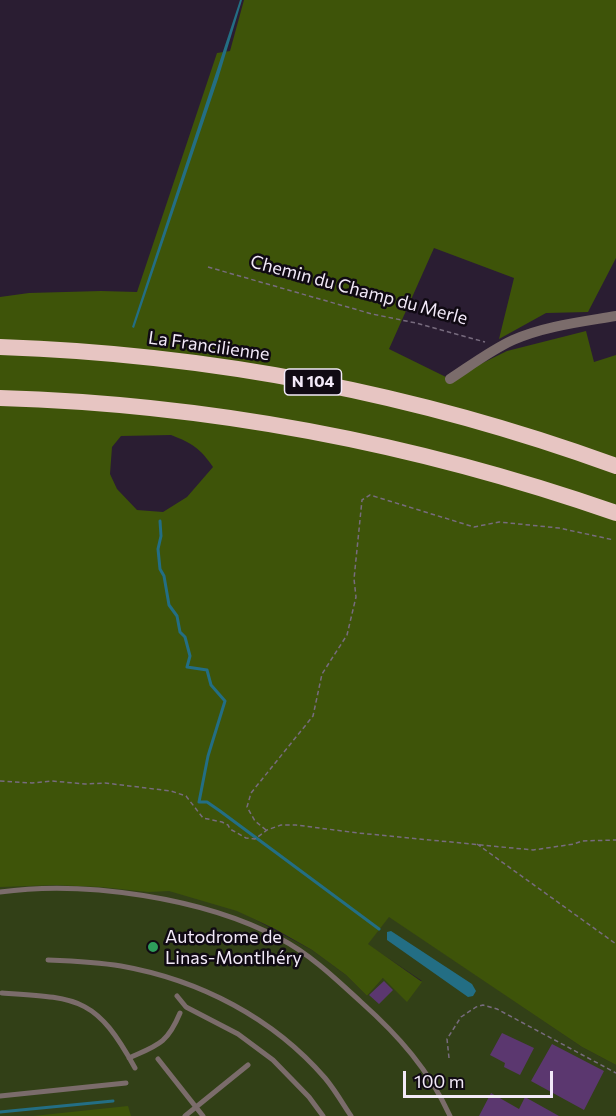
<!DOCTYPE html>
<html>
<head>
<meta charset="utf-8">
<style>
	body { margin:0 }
	#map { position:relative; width:616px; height:1116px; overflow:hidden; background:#2a1d32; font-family:Commissioner,sans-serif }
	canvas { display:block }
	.scale { position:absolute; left:403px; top:1071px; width:150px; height:27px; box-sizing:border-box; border:3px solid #f2e9f8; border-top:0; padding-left:8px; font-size:18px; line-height:21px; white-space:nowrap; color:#f2e9f8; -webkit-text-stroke:4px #100a13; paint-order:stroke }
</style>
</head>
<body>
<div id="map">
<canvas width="616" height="1116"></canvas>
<div class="scale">100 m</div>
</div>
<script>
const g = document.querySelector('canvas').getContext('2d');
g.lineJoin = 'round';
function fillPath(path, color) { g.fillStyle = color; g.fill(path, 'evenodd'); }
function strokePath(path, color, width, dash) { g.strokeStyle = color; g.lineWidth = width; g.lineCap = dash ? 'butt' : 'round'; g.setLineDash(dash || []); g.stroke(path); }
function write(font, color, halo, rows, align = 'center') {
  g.font = font + ' Commissioner,sans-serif'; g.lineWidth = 5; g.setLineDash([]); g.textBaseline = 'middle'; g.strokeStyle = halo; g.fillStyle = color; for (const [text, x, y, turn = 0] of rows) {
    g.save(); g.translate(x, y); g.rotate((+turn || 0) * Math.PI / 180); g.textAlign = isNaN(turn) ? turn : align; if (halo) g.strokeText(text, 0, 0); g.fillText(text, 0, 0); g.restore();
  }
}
fillPath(new Path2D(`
	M 0,783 L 312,950 L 346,975 L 367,996 L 383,978 L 422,981 L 367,944 L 389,916 L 582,1047 L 616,1065 L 616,1116 L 0,1116 Z`), '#324017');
fillPath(new Path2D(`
	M 244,0 L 616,0 L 616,258 L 588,312 L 546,313 L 499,339 L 514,278 L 434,248 L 389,349 L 450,379 L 507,351 L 586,331 L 594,362 L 616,355 L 616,1065 L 582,1047 L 389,917 L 368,944 L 422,982 L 407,1002 L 383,978 L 367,996 L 346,975 L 312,950 L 275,929 L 237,911 L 169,891 L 148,892 L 101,887 L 55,885 L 0,887 L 0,297 L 29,293 L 101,291 L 137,292 L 217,53 L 230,51 ZM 171,435 C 192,443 200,448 213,467 L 187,497 L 163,512 L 137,510 L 117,489 L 110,474 L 112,447 L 121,436 Z
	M 128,1106 L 131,1116 L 33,1116 Z`), '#3e5409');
fillPath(new Path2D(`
	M 240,0 L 242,0 L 218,79 L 134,328 L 132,327 Z
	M 391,931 L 472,984 L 476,991 L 473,996 L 468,997 L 387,940 L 387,932 Z`), '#236e84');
strokePath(new Path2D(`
	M 160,521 L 161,536 L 158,549 L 160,569 L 164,576 L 169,605 L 177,616 L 180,632 L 185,637 L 190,656 L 187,667 L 207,670 L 211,685 L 225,701 L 208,756 L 199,802 L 207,802 L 220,811 L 379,929
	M 0,1112 L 113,1101`), '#236e84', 3);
fillPath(new Path2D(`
	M 384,981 L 393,990 L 379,1004 L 369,995 Z
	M 502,1033 L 534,1048 L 520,1075 L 504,1067 L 505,1063 L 490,1055 Z
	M 552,1044 L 604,1071 L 584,1110 L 531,1081 Z
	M 491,1093 L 519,1109 L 525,1097 L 559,1116 L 479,1116 Z`), '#5b376f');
strokePath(new Path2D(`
	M 208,267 L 372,314 L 416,323 L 485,342
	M 0,781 L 32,783 L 52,781 L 85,784 L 105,783 L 171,791 L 186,796 L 203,818 L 222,822 L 228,825 L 230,829 L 246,838 L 255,839 L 267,830 L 281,825 L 296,825 L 358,833 L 533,850 L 574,844 L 582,841 L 616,840
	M 266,830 L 255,821 L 247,807 L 251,793 L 313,716 L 322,674 L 347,635 L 356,597 L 354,579 L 362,500 L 370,495 L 474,527 L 499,522 L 559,528 L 614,540
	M 477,844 L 616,944
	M 449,1058 L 447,1039 L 461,1017 L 476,1007 L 483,1005 L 497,1009 L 616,1073`), '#776b7e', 1.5, [4.5, 3]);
strokePath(new Path2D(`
	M 0,892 C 85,880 204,898 279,938 C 310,954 336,979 361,1002 C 399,1036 429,1070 450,1116
	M 48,960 C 73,961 97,962 121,966 C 200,980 273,1018 325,1078 C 335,1090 343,1104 351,1116
	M 2,993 C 79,998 96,997 135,1068
	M 177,996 L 186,1007 L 238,1034 L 273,1060 L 309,1097 L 323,1116
	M 129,1058 C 158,1045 167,1044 180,1013
	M 158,1059 L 203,1116
	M 0,1096 L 126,1083
	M 185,1116 L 248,1065`), '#7b6c6b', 5);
strokePath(new Path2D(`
	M 450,379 C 470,366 491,350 513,340 C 545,326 581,322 616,316`), '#7b6c6b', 10);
strokePath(new Path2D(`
	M 0,347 C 210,354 418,394 616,466
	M 0,398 C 210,404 418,444 616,513`), '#e7c5c2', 16);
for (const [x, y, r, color] of [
	[153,947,6,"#2e9e5b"]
]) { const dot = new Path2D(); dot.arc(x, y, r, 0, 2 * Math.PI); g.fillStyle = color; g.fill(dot); strokePath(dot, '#100a13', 2); }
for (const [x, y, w] of [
	[313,382,57]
]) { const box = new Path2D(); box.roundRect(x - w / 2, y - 13, w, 26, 4.5); g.fillStyle = '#100a13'; g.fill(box); strokePath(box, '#f2e9f8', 1.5); }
write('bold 16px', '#f2e9f8', null, [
	["N 104",313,382]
]);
write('18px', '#f2e9f8', '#100a13', [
	["Chemin du Champ du Merle",359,290,15],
	["La Francilienne",209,346,8]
]);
write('18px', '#f2e9f8', '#100a13', [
	["Autodrome de",165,937],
	["Linas-Montlhéry",165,958]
], 'left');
</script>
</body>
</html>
